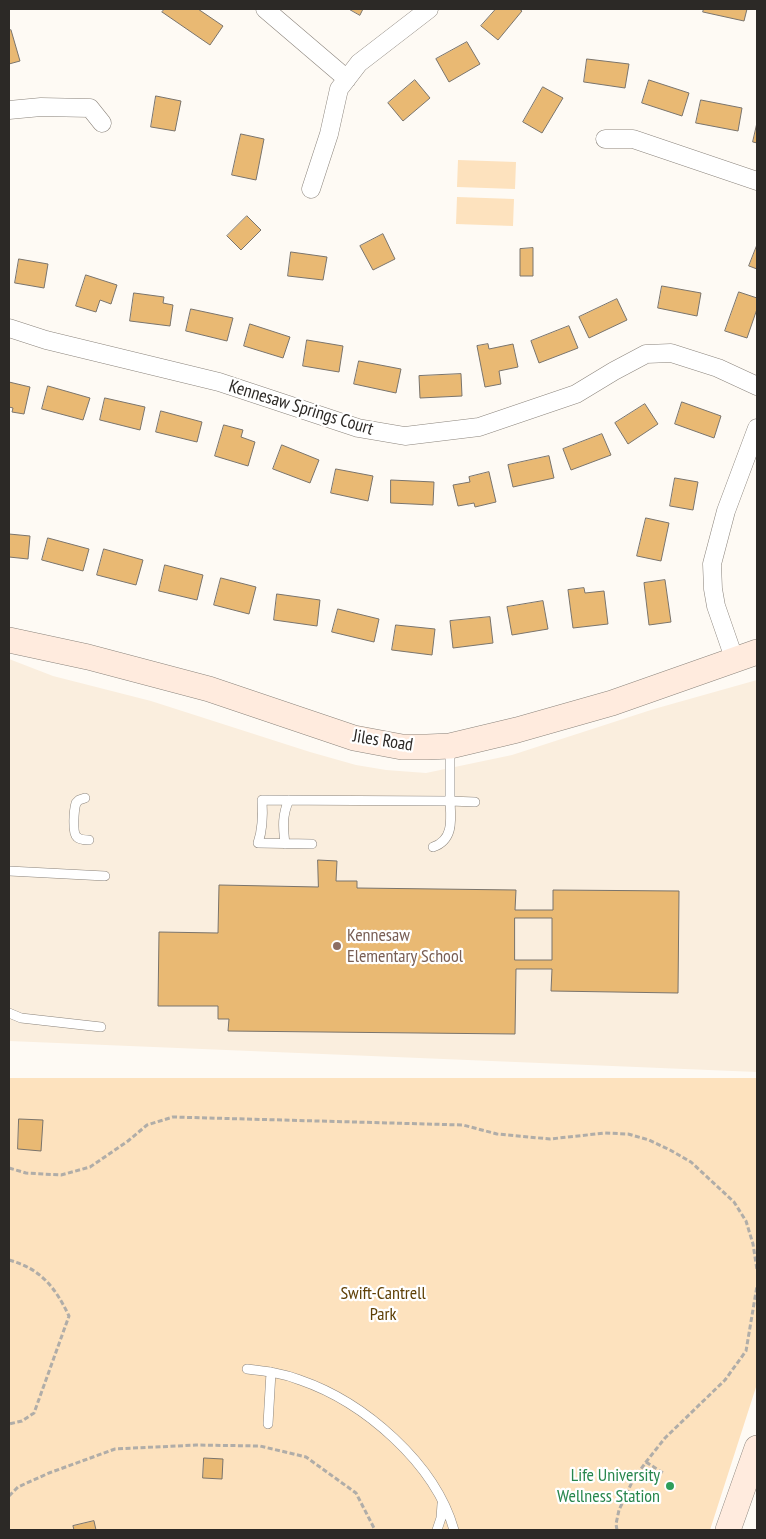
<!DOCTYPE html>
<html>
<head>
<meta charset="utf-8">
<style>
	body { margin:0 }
	#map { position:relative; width:766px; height:1539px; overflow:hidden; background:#fefaf4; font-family:"PT Sans Narrow",sans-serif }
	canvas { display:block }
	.frame { position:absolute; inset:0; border:10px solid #2c2926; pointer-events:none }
</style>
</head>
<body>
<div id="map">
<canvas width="766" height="1539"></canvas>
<div class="frame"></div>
</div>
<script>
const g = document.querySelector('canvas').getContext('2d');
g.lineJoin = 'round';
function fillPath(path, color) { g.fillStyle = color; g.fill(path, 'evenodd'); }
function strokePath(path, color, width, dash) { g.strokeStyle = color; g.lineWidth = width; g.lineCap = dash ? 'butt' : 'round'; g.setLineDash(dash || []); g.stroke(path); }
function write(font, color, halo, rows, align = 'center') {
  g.font = font + ' "PT Sans Narrow",sans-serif'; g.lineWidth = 4.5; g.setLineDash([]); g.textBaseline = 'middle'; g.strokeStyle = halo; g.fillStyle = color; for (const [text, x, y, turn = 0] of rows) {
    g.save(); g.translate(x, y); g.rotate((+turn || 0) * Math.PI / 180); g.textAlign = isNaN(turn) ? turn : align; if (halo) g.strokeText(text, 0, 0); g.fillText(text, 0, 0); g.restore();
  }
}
fillPath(new Path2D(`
	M 9,659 L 53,676 L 151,701 L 310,752 L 356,765 L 386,770 L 426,773 L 512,755 L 654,709 L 757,680 L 757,1072 L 9,1041 Z`), '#faeede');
fillPath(new Path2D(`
	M 458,160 L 516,162 L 515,189 L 457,187 Z
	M 457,197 L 514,199 L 513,226 L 456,224 Z
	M 9,1078 L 757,1078 L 757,1384 L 710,1530 L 9,1530 Z`), '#fde2be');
const building = new Path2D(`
	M 165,9 L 198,9 L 223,26 L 210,45 L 162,12 Z
	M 349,9 L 363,9 L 360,15 Z
	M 496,9 L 519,9 L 522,11 L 498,40 L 481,26 Z
	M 704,9 L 747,9 L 744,21 L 703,12 Z
	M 11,30 L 20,61 L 9,64 L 9,31 Z
	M 467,42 L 480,64 L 449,82 L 436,59 Z
	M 587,59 L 629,64 L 625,88 L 584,82 Z
	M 415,80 L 430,98 L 403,121 L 388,103 Z
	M 649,80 L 689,93 L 682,116 L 642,103 Z
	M 543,87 L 563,98 L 542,133 L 523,122 Z
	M 156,96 L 181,101 L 175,131 L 151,127 Z
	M 701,100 L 742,108 L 738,131 L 696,123 Z
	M 757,123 L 757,143 L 753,142 Z
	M 241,134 L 264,139 L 256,180 L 232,175 Z
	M 247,216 L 261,230 L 241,250 L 227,236 Z
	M 383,234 L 395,259 L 373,270 L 360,246 Z
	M 757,245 L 757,269 L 749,266 Z
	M 533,248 L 533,276 L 520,276 L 520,249 Z
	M 291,252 L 327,257 L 323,280 L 288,276 Z
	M 19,259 L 48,264 L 44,288 L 15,283 Z
	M 86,275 L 117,285 L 111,304 L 100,300 L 96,312 L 76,306 Z
	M 662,286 L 701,293 L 697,316 L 658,308 Z
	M 739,292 L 757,298 L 757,309 L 747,338 L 725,331 Z
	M 134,293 L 164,297 L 163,303 L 173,305 L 170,326 L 130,321 Z
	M 617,299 L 627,320 L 589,338 L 579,317 Z
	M 191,309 L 233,318 L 227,341 L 186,331 Z
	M 250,324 L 290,337 L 283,358 L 244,346 Z
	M 569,326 L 578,348 L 539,363 L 531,341 Z
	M 307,340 L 343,346 L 339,372 L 303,366 Z
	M 488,344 L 489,349 L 513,344 L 518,367 L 499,371 L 501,384 L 485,387 L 477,346 Z
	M 359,361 L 401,369 L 396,393 L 354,384 Z
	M 461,374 L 462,396 L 420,398 L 419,376 Z
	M 9,382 L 30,387 L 24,414 L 12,412 L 13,408 L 9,407 Z
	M 48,386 L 90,398 L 83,420 L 42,409 Z
	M 105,398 L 145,407 L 140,430 L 100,420 Z
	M 682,402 L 721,416 L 714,438 L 675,424 Z
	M 645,404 L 658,424 L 628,444 L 615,423 Z
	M 161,411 L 202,422 L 197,442 L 156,432 Z
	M 224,425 L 243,430 L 241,437 L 255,442 L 248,466 L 215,456 Z
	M 602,434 L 611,455 L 571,470 L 563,449 Z
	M 282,445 L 319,460 L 310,483 L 273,469 Z
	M 549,456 L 554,478 L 513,487 L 508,465 Z
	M 336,469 L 373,476 L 368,501 L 331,493 Z
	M 489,472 L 496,502 L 475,507 L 474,503 L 458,506 L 453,485 L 470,482 L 469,477 Z
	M 675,478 L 698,482 L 693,510 L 670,506 Z
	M 391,480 L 434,482 L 433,505 L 391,503 Z
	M 646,518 L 669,523 L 661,561 L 637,556 Z
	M 9,534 L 30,536 L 28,559 L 9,557 Z
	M 48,538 L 89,549 L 83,571 L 42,560 Z
	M 104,549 L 143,560 L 136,585 L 97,575 Z
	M 165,565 L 203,575 L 197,600 L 159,591 Z
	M 221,578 L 256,587 L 249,614 L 214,605 Z
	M 665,580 L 671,622 L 649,625 L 644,583 Z
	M 584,588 L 585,593 L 604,591 L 608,624 L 573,628 L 568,590 Z
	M 277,594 L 320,600 L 317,626 L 274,620 Z
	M 543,601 L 548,629 L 512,635 L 507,607 Z
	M 338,609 L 379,619 L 374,642 L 332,632 Z
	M 490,617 L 493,643 L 453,648 L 450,621 Z
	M 396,625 L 435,629 L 432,655 L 392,650 Z
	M 318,860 L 337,861 L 336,881 L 357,881 L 357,888 L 516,890 L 515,910 L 553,910 L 553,890 L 679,891 L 678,993 L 551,991 L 552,969 L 516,969 L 515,1034 L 228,1031 L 229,1019 L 218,1019 L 218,1006 L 158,1006 L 159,932 L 218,933 L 219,885 L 318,887 ZM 515,918 L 552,918 L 552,960 L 515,960 Z
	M 19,1119 L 43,1120 L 41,1151 L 18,1149 Z
	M 204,1458 L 223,1459 L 222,1479 L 203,1478 Z
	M 94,1521 L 96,1530 L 74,1530 L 73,1526 Z`);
fillPath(building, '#e9b973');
strokePath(building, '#7a746c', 1);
const lane = new Path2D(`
	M 450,748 L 450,801 L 475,802
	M 85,798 L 79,800 L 76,803 C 74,810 72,833 77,837 C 80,840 85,840 89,840
	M 285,844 C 283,827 282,815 289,800
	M 312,844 L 258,843 C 263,829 263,815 262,800 L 450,801 C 451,819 454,840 433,847
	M 9,871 L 105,876
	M 9,1013 L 21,1018 L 101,1027
	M 247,1369 C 265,1371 282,1373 300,1380 C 364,1402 435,1463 454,1530
	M 268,1424 L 271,1372
	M 437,1530 L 441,1518 L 442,1504`);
const street = new Path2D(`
	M 265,9 L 347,79
	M 9,110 L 41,107 L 90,108 L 102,123
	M 605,139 L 633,139 L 757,181
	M 311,189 L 329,134 L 339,89 L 359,63 L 429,9
	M 9,328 L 46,340 L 219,382 L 358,428 L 405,436 L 479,427 L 576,394 L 614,371 L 646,354 L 671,353 L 718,368 L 757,386
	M 735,661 L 716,606 L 713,589 L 712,564 L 726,511 L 757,428`);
const secondary = new Path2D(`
	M 9,640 L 88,657 L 209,689 L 354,738 L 402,747 L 427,747 L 450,746 L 517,730 L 612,703 L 757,652
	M 728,1530 L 757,1448`);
strokePath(lane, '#8b847c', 10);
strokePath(street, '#8b847c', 19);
strokePath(secondary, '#8b847c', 26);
strokePath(new Path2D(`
	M 9,1168 L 26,1173 L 61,1175 L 90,1167 L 128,1141 L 147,1125 L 173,1117 L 463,1125 L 497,1134 L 550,1139 L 605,1133 L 628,1134 L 649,1140 L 670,1150 L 691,1162 L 734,1202 L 746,1221 L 753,1244 L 757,1270
	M 9,1260 C 41,1269 55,1287 69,1316 L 34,1413 L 22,1421 L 9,1424
	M 646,1462 L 663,1473
	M 9,1496 L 18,1487 L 49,1473 L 115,1449 L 196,1445 L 260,1446 L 306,1457 L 356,1493 L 375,1530
	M 617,1530 L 616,1524 L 619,1510 L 633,1480 L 646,1462 L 665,1438 L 725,1380 L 746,1351 L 757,1286`), '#b0ada8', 3, [5, 2.5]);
strokePath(lane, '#fff', 9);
strokePath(street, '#fff', 18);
strokePath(secondary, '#ffebde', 25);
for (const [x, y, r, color] of [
	[337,946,5,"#8d6e63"],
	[670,1486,5,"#2e9e5b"]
]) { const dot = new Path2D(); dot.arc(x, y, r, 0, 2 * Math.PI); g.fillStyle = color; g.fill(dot); strokePath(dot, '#fff', 2); }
write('18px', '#2c2926', '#fff', [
	["Kennesaw Springs Court",301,408,17],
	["Jiles Road",383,741,9]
]);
write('18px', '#785e54', '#fff', [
	["Kennesaw",347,936],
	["Elementary School",347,957]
], 'left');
write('18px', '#5e3f05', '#fff', [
	["Swift-Cantrell",383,1294],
	["Park",383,1315]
]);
write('18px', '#27864d', '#fff', [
	["Life University",660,1476],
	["Wellness Station",660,1497]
], 'right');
</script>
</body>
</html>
